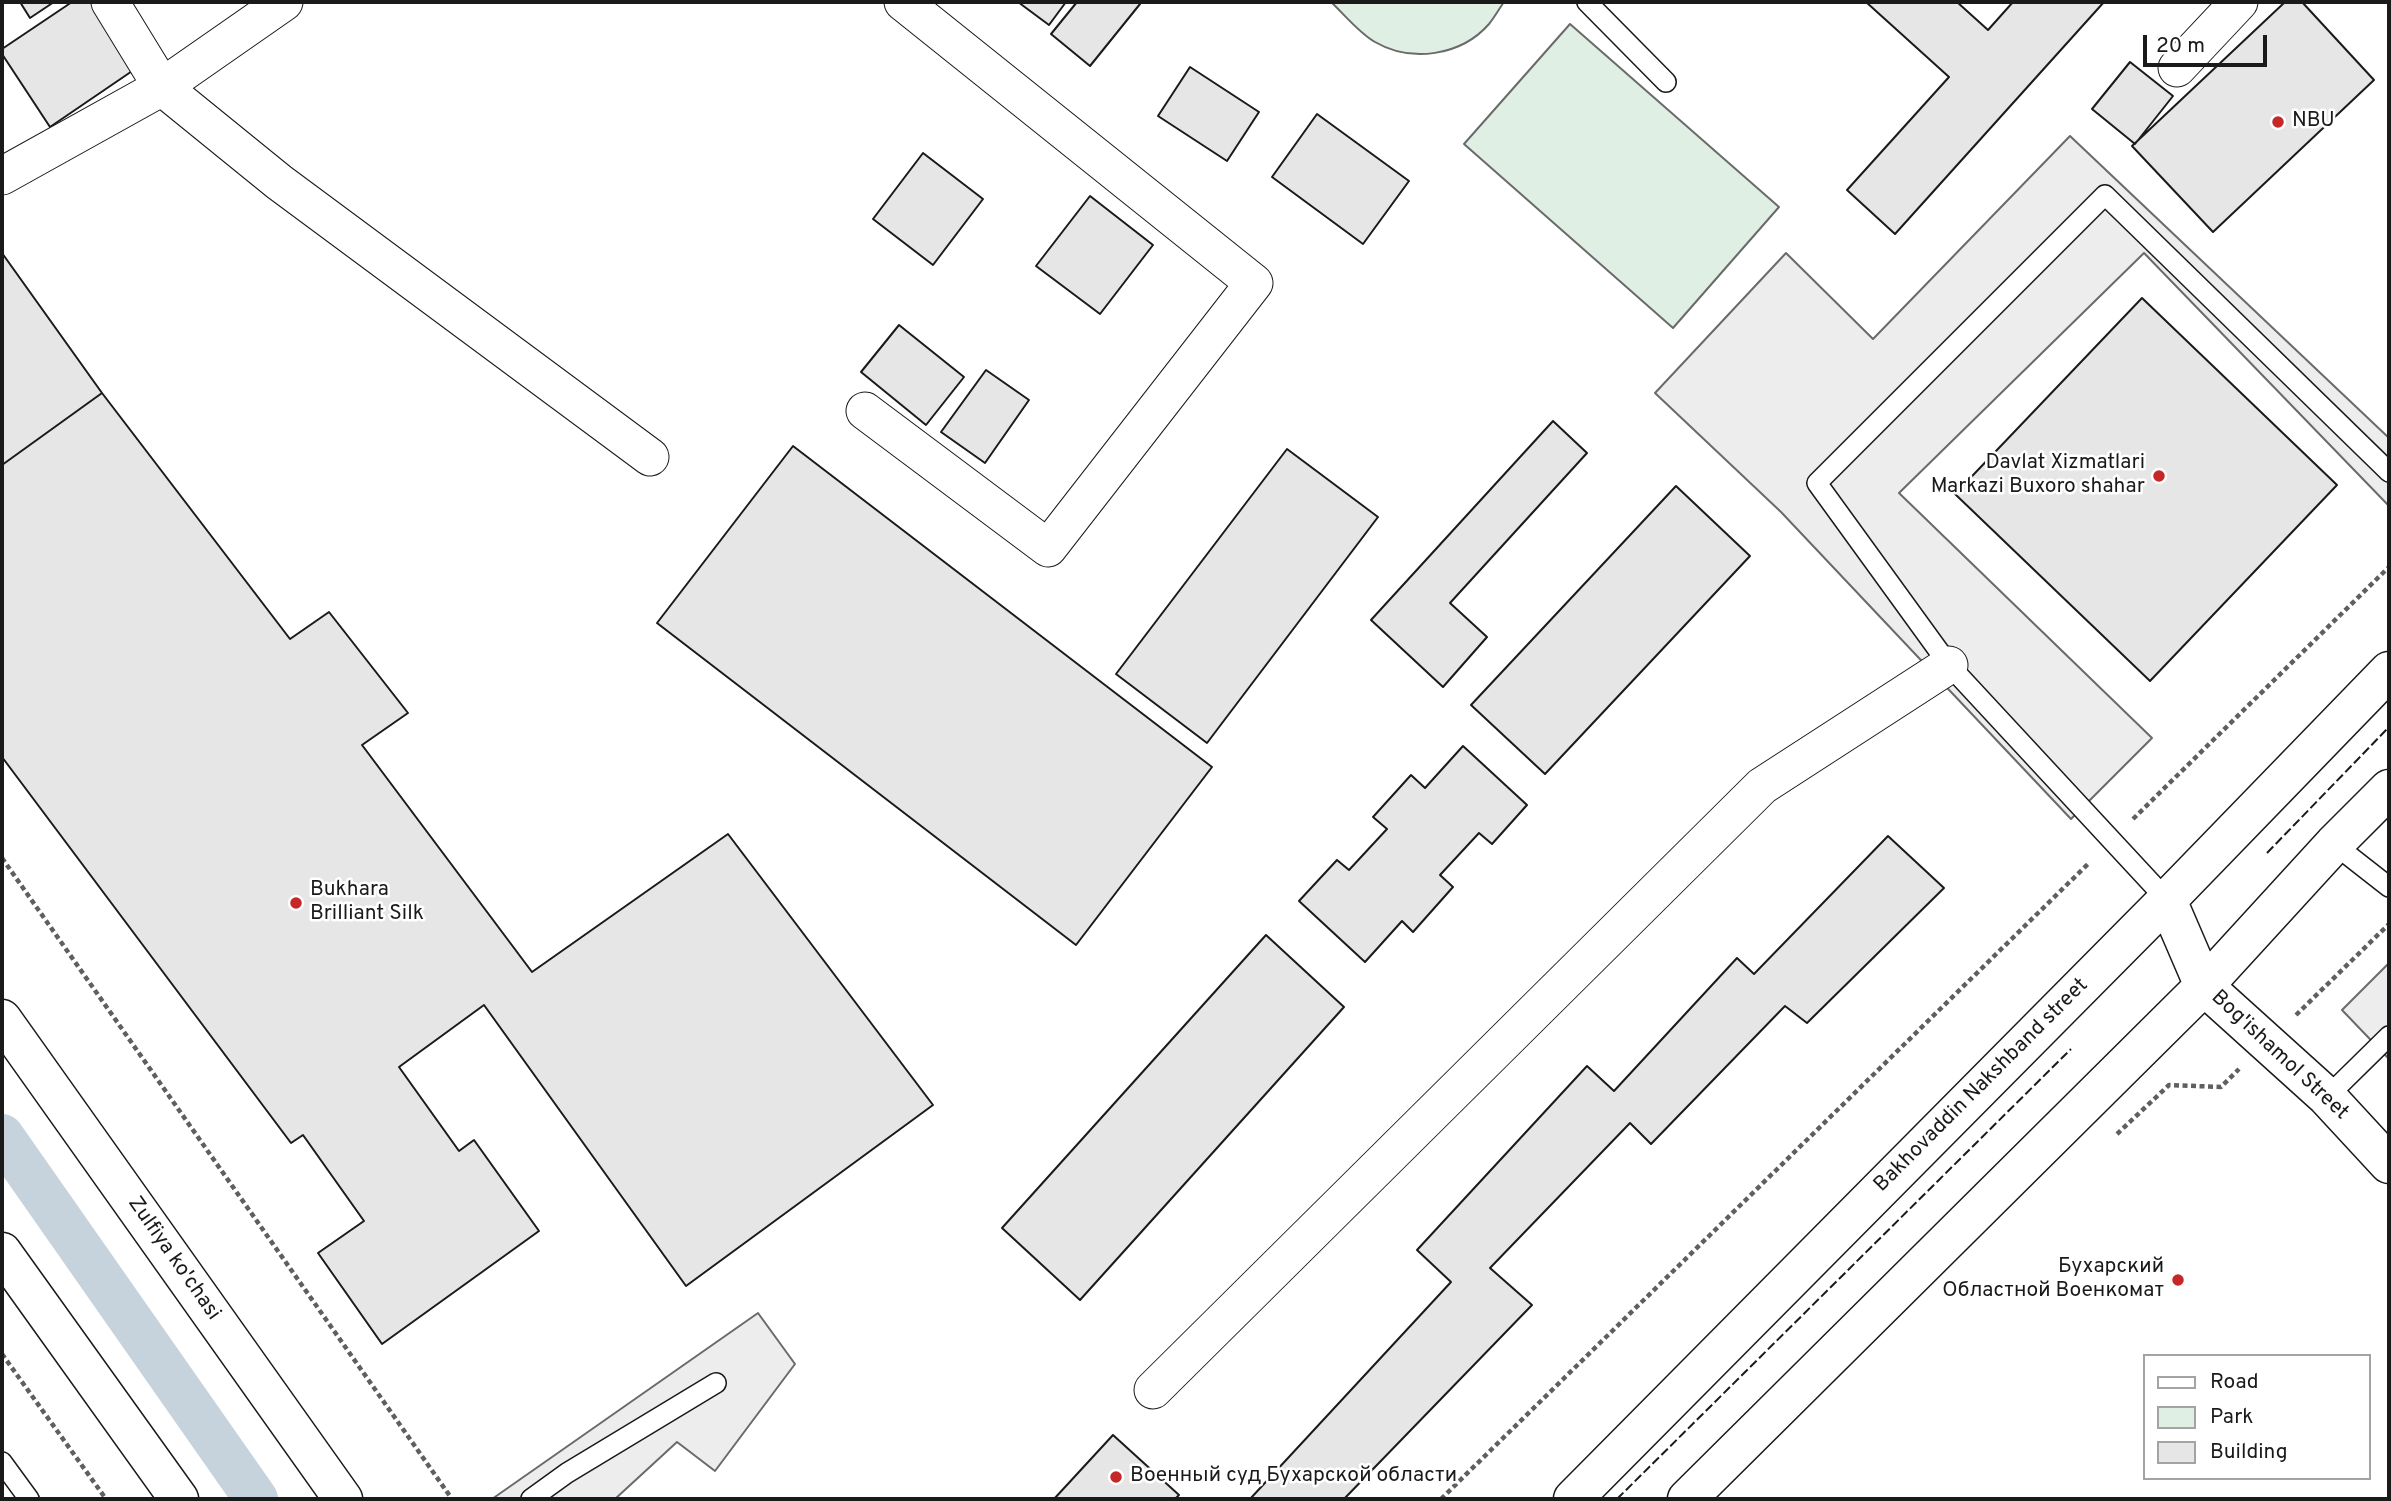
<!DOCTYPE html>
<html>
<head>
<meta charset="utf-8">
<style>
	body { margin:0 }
	#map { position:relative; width:2391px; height:1501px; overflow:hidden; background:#fff; font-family:Overpass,sans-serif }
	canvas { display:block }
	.frame { position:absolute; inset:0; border:4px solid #1a1a1a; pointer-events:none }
	.legend { position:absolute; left:2143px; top:1354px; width:228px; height:126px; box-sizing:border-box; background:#fff; border:2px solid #a3a3a3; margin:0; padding:9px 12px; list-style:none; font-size:21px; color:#1a1a1a }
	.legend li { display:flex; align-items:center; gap:14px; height:35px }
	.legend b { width:35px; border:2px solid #a3a3a3 }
	.scale { position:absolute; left:2143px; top:35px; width:124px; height:32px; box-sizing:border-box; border:4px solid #1a1a1a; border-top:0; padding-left:9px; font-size:21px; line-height:24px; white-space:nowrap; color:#1a1a1a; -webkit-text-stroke:5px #fff; paint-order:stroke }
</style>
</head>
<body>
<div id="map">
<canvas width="2391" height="1501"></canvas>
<div class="frame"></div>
<ul class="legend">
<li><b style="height:9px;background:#fff"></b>Road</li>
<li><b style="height:19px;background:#e0efe3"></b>Park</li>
<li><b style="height:19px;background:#e6e6e6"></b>Building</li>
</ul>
<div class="scale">20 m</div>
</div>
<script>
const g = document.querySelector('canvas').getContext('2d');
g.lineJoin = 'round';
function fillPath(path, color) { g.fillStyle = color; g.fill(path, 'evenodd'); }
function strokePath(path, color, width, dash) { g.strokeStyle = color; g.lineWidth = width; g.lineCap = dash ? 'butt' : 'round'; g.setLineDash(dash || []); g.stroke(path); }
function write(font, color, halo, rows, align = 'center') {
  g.font = font + ' Overpass,sans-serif'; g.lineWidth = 5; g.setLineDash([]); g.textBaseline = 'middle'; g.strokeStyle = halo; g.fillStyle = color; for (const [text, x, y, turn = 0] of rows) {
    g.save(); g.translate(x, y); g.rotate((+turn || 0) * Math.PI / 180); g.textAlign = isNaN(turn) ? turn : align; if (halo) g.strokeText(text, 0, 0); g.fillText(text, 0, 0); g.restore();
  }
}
const green = new Path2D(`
	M 1331,2 L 1504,2 C 1499,9 1494,18 1489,24 C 1461,56 1411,63 1375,42 C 1359,33 1344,14 1331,2 Z
	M 1570,24 L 1779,207 L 1673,328 L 1464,144 Z`);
fillPath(green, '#e0efe3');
strokePath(green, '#6a6a6a', 2);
const parking = new Path2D(`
	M 2070,136 L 2389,438 L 2389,506 L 2144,253 L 1899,493 L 2152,738 L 2071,819 L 1781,512 L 1655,393 L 1786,253 L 1873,339 Z
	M 2389,963 L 2389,1059 L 2342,1010 Z
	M 758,1313 L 795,1364 L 715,1471 L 677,1442 L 615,1499 L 492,1499 Z`);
fillPath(parking, '#ededed');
strokePath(parking, '#6a6a6a', 2);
strokePath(new Path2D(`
	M 2,1136 L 256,1499`), '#c6d2dc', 44);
const building = new Path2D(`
	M 20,2 L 54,2 L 30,18 Z
	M 72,2 L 99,2 L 141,65 L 50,127 L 2,54 L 2,49 Z
	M 1018,2 L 1066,2 L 1049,25 Z
	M 1077,2 L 1138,2 L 1140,4 L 1090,66 L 1051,34 Z
	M 1866,2 L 1957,2 L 1988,30 L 2013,2 L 2104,2 L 1895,234 L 1847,190 L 1949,77 Z
	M 2285,2 L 2302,2 L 2374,80 L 2213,232 L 2132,146 Z
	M 2130,62 L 2173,96 L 2135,144 L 2092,109 Z
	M 1190,67 L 1259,112 L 1227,161 L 1158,116 Z
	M 1317,114 L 1409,181 L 1363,244 L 1272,177 Z
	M 923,153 L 983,199 L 933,265 L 873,219 Z
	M 1090,196 L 1153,245 L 1100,314 L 1036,266 Z
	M 2,253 L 102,393 L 2,465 Z
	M 2142,298 L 2337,485 L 2150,681 L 1955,494 Z
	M 899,325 L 964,377 L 926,425 L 861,372 Z
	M 986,370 L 1029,400 L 985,463 L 941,432 Z
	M 102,393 L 290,639 L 329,612 L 408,713 L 362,745 L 532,972 L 728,834 L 933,1105 L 686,1286 L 484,1005 L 399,1067 L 459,1151 L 474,1140 L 539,1231 L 382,1344 L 318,1253 L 364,1221 L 303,1135 L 291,1143 L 2,757 L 2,465 Z
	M 1553,421 L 1587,453 L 1450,603 L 1487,637 L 1443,687 L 1371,620 Z
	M 793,446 L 1212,767 L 1076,945 L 657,623 Z
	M 1287,449 L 1378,517 L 1207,743 L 1116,674 Z
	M 1676,486 L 1750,556 L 1545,774 L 1471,705 Z
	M 1463,746 L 1527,805 L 1492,844 L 1479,833 L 1440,875 L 1453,887 L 1413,932 L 1402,921 L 1365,962 L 1299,901 L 1337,860 L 1349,870 L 1387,829 L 1373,817 L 1411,775 L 1425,788 Z
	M 1888,836 L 1944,888 L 1807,1023 L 1785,1006 L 1651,1144 L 1630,1123 L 1490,1268 L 1532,1305 L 1344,1499 L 1250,1499 L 1451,1282 L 1417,1250 L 1587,1066 L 1614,1091 L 1737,958 L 1754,974 Z
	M 1266,935 L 1344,1007 L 1080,1300 L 1002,1228 Z
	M 1113,1435 L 1179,1495 L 1175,1499 L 1054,1499 Z`);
fillPath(building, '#e6e6e6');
strokePath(building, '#1a1a1a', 2);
const lane = new Path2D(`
	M 1587,2 L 1666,82
	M 2334,844 L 2389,887
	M 2167,900 L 1949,665 L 1817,483 L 2105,195 L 2389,472
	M 2327,1097 L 2389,1036
	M 2,1462 L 29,1499
	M 531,1499 L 567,1473 L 716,1383`);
const street = new Path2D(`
	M 110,2 L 162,87 L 279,182 L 650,457
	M 2177,68 L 2239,2
	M 2,176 L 162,87 L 284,2
	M 865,411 L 1048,548 L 1254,283 L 903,2
	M 1153,1390 L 1762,786 L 1949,665`);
const secondary = new Path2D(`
	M 2167,900 L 2204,986 L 2327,1097 L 2389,1164
	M 2,1019 L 343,1499
	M 2,1252 L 179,1499
	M 1573,1499 L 2167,900 L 2389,671
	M 1687,1499 L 2204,986 L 2334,844 L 2389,789`);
strokePath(lane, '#1a1a1a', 22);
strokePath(street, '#1a1a1a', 39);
strokePath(secondary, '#1a1a1a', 41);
strokePath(new Path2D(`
	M 2133,819 L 2389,567
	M 2,858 L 452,1499
	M 2296,1015 L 2389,924
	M 2117,1134 L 2169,1085 L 2221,1087 L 2239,1069
	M 2,1354 L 106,1499
	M 1441,1499 L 2090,862`), '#5f5f5f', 4.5, [5, 3.5]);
strokePath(lane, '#fff', 19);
strokePath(street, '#fff', 37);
strokePath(secondary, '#fff', 38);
strokePath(new Path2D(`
	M 2267,853 L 2389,727
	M 1617,1499 L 2071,1049`), '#1a1a1a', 2, [9, 3.5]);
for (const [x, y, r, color] of [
	[2278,122,7,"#c62828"],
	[2159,476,7,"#c62828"],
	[296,903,7,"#c62828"],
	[2178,1280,7,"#c62828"],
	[1116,1477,7,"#c62828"]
]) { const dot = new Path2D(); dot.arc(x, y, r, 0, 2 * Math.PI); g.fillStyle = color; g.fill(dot); strokePath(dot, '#fff', 2.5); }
write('21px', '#1a1a1a', '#fff', [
	["NBU",2292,122],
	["Davlat Xizmatlari",2145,464,"right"],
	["Markazi Buxoro shahar",2145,488,"right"],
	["Bukhara",310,891],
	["Brilliant Silk",310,915],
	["Бухарский",2164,1268,"right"],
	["Областной Военкомат",2164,1292,"right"],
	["Военный суд Бухарской области",1130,1477]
], 'left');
write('21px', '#1a1a1a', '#fff', [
	["Bog'ishamol Street",2279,1056,43],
	["Bakhovaddin Nakshband street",1982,1086,-45],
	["Zulfiya ko'chasi",173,1259,55]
]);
</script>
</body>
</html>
